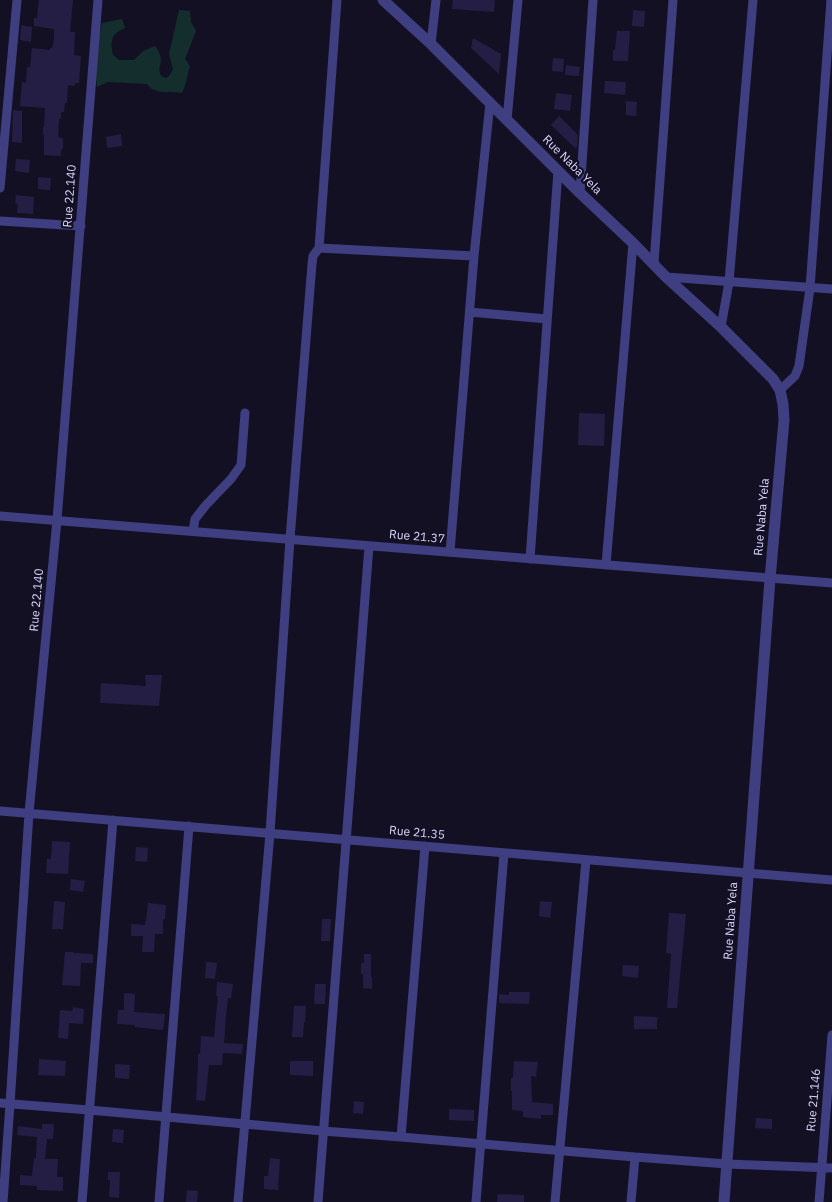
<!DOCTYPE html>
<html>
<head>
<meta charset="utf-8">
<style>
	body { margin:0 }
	canvas { display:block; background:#131024 }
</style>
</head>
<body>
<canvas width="832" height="1202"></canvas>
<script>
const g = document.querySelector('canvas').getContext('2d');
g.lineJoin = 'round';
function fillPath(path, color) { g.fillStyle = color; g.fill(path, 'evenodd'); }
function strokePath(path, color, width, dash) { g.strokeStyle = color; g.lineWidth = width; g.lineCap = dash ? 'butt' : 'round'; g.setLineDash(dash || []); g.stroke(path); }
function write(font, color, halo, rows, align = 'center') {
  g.font = font + ' "IBM Plex Sans",sans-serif'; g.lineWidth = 4.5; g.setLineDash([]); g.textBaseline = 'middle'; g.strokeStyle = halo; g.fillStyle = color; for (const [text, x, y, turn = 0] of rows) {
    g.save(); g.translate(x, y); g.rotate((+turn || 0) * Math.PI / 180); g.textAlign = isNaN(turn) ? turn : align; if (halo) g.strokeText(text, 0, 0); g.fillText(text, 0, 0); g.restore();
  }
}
fillPath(new Path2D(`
	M 179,10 L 190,11 L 191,22 L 196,31 L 185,59 L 190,66 C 187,75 186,85 182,93 C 168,90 156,96 147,84 L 108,82 L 97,87 C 94,66 97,45 102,23 L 122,19 L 125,28 C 111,34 110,41 113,55 L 119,60 L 134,60 L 143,51 L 155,46 C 162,55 162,60 159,70 L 161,76 L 166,78 L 170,75 L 173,69 L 169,54 Z`), '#132e2c');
fillPath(new Path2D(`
	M 39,0 L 73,0 L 70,32 L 75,32 L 74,55 L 81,56 L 79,83 L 75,83 L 75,86 L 68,85 L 67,103 L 65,103 L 64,112 L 61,112 L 61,119 L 59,119 L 58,137 L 63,138 L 63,148 L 61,150 L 61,156 L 44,155 L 44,135 L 43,135 L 43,127 L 44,127 L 45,108 L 20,106 L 22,82 L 26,83 L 27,67 L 30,67 L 32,48 L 50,50 L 50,48 L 52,48 L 54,41 L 54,29 L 34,26 L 34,18 L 37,18 Z
	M 453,0 L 495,0 L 494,12 L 452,9 Z
	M 633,10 L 645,11 L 644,27 L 632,26 Z
	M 21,25 L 32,27 L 31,42 L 20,40 Z
	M 617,31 L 630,31 L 628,61 L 613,61 L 613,50 L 615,50 Z
	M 473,38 L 501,54 L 499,74 L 471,48 Z
	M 553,58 L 564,59 L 563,72 L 552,71 Z
	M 566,65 L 580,67 L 579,76 L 565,75 Z
	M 605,81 L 626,82 L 625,95 L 604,93 Z
	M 556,93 L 572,95 L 570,111 L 554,109 Z
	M 626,101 L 637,102 L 636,116 L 626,115 Z
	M 13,110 L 22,111 L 22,143 L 12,142 Z
	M 559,116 L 578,135 L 577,147 L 575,148 L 551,125 Z
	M 121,134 L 122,146 L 107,148 L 106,137 Z
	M 16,159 L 30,160 L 29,173 L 15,171 Z
	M 38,177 L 51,178 L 50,190 L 38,189 Z
	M 16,195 L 34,197 L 33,214 L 17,213 L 18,204 L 15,203 Z
	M 579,413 L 605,414 L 604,446 L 578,445 Z
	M 145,675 L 162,675 L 159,706 L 100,703 L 101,683 L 146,686 Z
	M 52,841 L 70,842 L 68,874 L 46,873 L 47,859 L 51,859 Z
	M 136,847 L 148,848 L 147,862 L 135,861 Z
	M 71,879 L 85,881 L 83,892 L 70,890 Z
	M 54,901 L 65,902 L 63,929 L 52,929 Z
	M 540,901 L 552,902 L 550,918 L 539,916 Z
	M 148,903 L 166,905 L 165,920 L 163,919 L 163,934 L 155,934 L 154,952 L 142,952 L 143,936 L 131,936 L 131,924 L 145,925 L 145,922 L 146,922 Z
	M 669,913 L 686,914 L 677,1008 L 667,1008 L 671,954 L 666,953 Z
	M 322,919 L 331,919 L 330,941 L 321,941 Z
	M 65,952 L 74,952 L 74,953 L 93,954 L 93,963 L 81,963 L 80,986 L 62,985 Z
	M 364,954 L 371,954 L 371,977 L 372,977 L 372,989 L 363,988 L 363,974 L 361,974 L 361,963 L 364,963 Z
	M 206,962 L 217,963 L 215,979 L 205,978 Z
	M 623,965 L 639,966 L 638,978 L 622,976 Z
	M 217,982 L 233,984 L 231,998 L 228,998 L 226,1016 L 224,1043 L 243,1044 L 242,1054 L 223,1053 L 222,1065 L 209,1065 L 205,1101 L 196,1100 L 198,1067 L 198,1054 L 200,1054 L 201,1036 L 214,1037 L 218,996 L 216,996 Z
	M 315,984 L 326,984 L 325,1004 L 314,1004 Z
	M 509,992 L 530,992 L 529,1004 L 499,1003 L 499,994 L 509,995 Z
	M 124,993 L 135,994 L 134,1012 L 165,1014 L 163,1030 L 135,1027 L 135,1025 L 117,1024 L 118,1010 L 124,1010 Z
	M 294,1006 L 306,1006 L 305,1022 L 304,1022 L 303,1037 L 292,1037 Z
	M 73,1007 L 84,1009 L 83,1024 L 69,1023 L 68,1039 L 58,1038 L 60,1010 L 72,1011 Z
	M 634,1016 L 657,1017 L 657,1029 L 634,1029 Z
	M 39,1059 L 66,1061 L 65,1076 L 38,1075 Z
	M 290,1061 L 313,1061 L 313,1076 L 290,1075 Z
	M 514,1061 L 538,1062 L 536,1077 L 531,1076 L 532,1102 L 553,1104 L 553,1115 L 541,1115 L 541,1119 L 523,1117 L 523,1111 L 512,1110 L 512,1091 L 511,1091 L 511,1078 L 513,1078 Z
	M 115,1064 L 130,1065 L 129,1079 L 115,1078 Z
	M 354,1101 L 364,1102 L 363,1114 L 353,1113 Z
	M 449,1109 L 474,1110 L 474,1121 L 449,1120 Z
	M 756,1118 L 772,1119 L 772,1129 L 755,1128 Z
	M 42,1124 L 54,1124 L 53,1139 L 47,1139 L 45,1159 L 58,1159 L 57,1177 L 63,1177 L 63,1191 L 37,1190 L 37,1186 L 20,1185 L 20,1175 L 32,1176 L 34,1158 L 36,1158 L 37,1137 L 17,1135 L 18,1126 L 42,1129 Z
	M 113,1129 L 124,1130 L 123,1143 L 112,1142 Z
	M 270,1158 L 280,1159 L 278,1190 L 264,1189 L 264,1176 L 268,1176 Z
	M 108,1172 L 120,1172 L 119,1198 L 109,1197 L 110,1180 L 108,1180 Z
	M 187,1190 L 198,1191 L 197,1202 L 186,1202 Z
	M 498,1194 L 524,1195 L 524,1202 L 497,1202 Z`), '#241d44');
strokePath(new Path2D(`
	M 431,44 L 436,0
	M 507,120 L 518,0
	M 0,188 L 17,0
	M 580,193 L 593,0
	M 0,221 L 81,226
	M 319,248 L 474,256
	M 654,263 L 673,0
	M 666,277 L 832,289
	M 470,312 L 547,319
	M 721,327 L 729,282 L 753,0
	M 780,390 L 795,376 L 799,366 L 810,288 L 831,0
	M 0,516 L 832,583
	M 193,531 L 195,519 L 206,505 L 231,479 L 241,465 L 245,413
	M 450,552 L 474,256 L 490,103
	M 530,559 L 558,171
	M 606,565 L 633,243
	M 0,811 L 832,880
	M 0,1103 L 89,1110 L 323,1131 L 401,1137 L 635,1157 L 727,1164 L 832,1168
	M 401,1137 L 425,846
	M 3,1202 L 10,1104 L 29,813 L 57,520 L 98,0
	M 82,1202 L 113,820
	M 159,1202 L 189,826
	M 238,1202 L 270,833 L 290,539 L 312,264 L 313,256 L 319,248 L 337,0
	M 318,1202 L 369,546
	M 476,1202 L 504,853
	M 555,1202 L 586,860
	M 631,1202 L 635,1157
	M 819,1202 L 832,1035`), '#3f3e81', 9);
strokePath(new Path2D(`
	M 383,0 L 431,44 L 580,193 L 633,243 L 666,277 L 721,327 L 773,379 L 780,390 L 783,404 L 784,420 L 770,579 L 724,1202`), '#3f3e81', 11);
write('12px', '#d9d6fd', '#131024', [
	["Rue Naba Yela",572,165,45],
	["Rue 22.140",70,196,-86],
	["Rue Naba Yela",762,517,-85],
	["Rue 21.37",417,537,5],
	["Rue 22.140",37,600,-85],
	["Rue 21.35",417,833,5],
	["Rue Naba Yela",731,921,-86],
	["Rue 21.146",814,1100,-85]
]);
</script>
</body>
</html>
